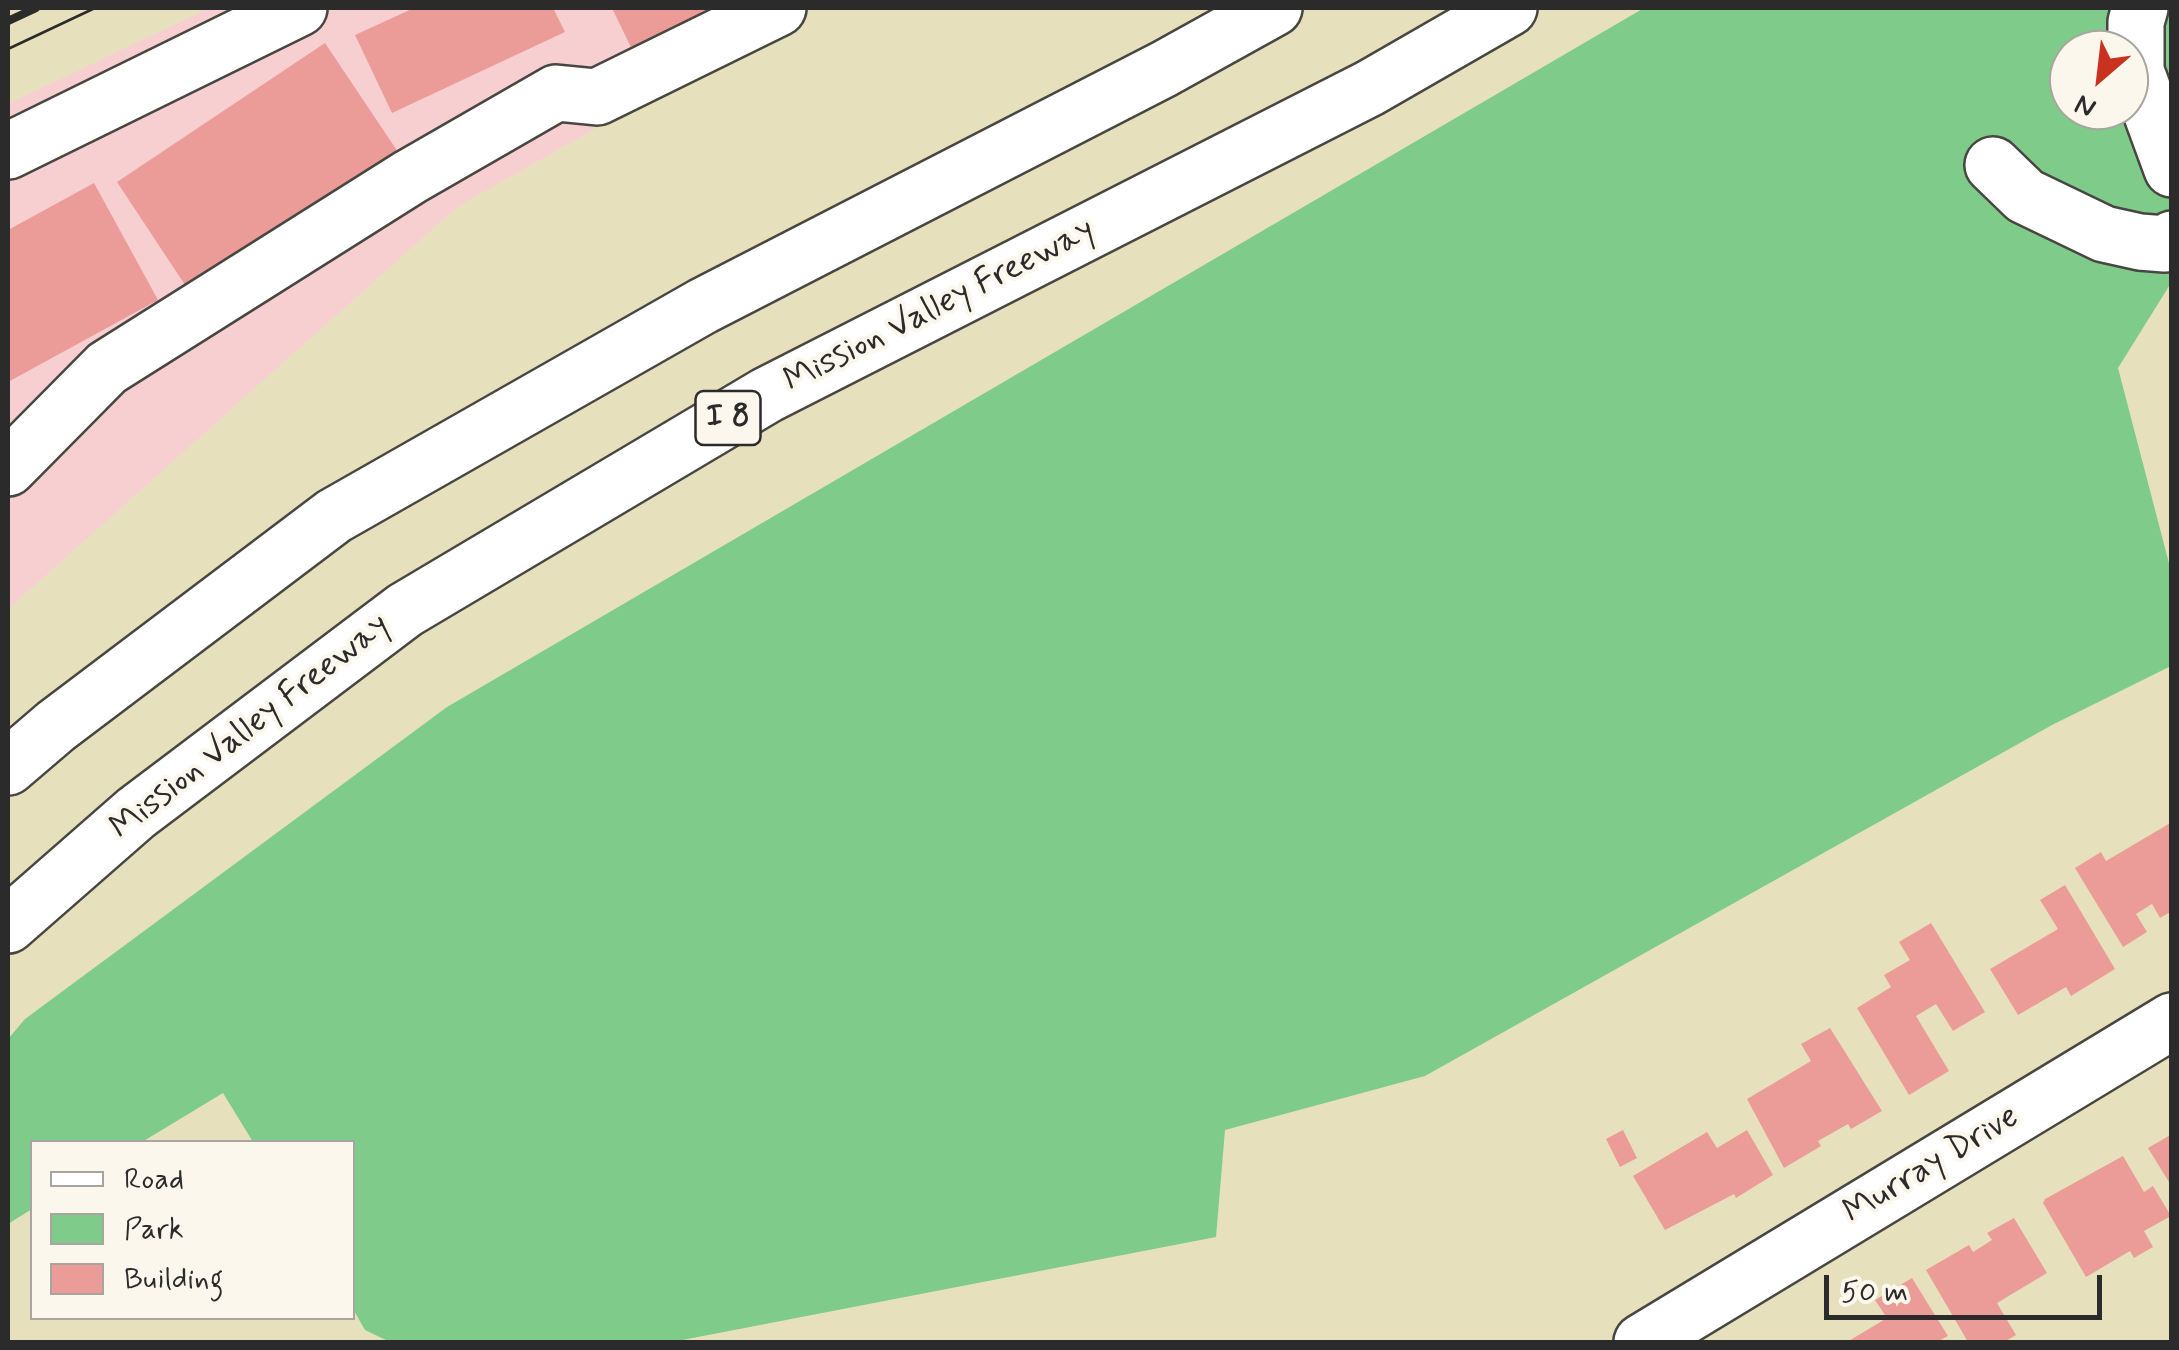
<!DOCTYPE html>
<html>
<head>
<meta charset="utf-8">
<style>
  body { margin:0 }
  #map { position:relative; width:2179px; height:1350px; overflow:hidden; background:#e7e0bd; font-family:Mynerve,sans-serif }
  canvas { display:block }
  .frame { position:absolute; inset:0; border:10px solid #2b2b2b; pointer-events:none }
  .legend { position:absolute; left:30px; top:1140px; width:325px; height:180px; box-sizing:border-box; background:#fbf7ec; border:2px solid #a8a59f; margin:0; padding:12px 18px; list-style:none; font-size:30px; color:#2b2b2b }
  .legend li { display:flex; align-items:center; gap:20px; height:50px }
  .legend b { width:50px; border:2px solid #a8a59f }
  .north { position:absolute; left:2049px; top:30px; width:100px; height:100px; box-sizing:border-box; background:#fbf7ec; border:2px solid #a8a59f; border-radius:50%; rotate:208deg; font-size:28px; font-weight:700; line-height:40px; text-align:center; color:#2b2b2b }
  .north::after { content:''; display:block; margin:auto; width:35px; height:45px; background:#c8321e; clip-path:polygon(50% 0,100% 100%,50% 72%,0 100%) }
  .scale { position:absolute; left:1824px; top:1275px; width:278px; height:45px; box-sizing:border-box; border:5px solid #2b2b2b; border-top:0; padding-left:12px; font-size:30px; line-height:35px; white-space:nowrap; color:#2b2b2b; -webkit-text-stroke:8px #fbf7ec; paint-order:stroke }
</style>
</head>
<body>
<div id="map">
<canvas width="2179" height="1350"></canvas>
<div class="frame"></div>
<ul class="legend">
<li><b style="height:12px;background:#fff"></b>Road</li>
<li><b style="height:28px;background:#7fcc8a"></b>Park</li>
<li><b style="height:28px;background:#eb9c98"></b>Building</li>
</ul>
<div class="north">N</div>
<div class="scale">50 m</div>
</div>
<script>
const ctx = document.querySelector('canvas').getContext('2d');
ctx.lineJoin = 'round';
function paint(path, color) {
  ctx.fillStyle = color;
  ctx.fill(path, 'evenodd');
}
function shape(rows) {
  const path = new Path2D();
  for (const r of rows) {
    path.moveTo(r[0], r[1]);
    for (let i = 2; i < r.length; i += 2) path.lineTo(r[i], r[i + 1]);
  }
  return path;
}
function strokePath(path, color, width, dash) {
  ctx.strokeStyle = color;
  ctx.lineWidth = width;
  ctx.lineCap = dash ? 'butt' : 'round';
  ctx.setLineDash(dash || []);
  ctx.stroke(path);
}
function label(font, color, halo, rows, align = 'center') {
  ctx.font = font + ' Mynerve,sans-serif';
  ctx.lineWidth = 8;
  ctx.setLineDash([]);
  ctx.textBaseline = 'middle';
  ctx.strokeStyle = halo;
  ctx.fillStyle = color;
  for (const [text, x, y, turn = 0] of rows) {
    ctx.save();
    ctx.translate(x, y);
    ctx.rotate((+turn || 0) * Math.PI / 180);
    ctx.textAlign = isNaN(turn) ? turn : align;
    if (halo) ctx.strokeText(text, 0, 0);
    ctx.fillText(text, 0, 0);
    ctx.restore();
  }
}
paint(shape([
  [209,8,808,8,457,207,8,609,8,104]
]), '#f7cfd1');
paint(shape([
  [1644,8,2171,8,2171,283,2118,368,2171,571,2171,666,2052,725,1425,1076,1225,1130,1216,1237,672,1342,390,1342,365,1330,353,1309,352,1142,253,1142,223,1093,142,1142,32,1142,32,1209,8,1224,8,1039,25,1019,447,707],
  [2069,50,2129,50,2129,110,2069,110]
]), '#7fcc8a');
paint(shape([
  [414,8,553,8,565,32,392,113,355,35],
  [612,8,706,8,714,26,638,62],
  [325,43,400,155,191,294,117,182],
  [94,183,158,300,8,382,8,230],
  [2172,822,2172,911,2160,918,2152,904,2136,914,2147,932,2123,947,2075,868,2101,852,2106,861],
  [2065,885,2115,969,2071,996,2066,987,2018,1015,1990,969,2058,929,2040,900],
  [1931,923,1985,1012,1953,1031,1936,1004,1916,1016,1949,1071,1909,1095,1857,1008,1891,987,1884,975,1910,960,1899,942],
  [1830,1028,1882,1111,1851,1129,1848,1124,1818,1141,1821,1146,1784,1168,1747,1099,1811,1061,1801,1044],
  [1623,1130,1637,1158,1620,1167,1606,1139],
  [1747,1130,1773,1175,1736,1198,1734,1194,1665,1230,1633,1176,1707,1132,1717,1148],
  [2172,1134,2172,1187,2148,1148],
  [2123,1156,2144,1192,2153,1186,2171,1216,2144,1231,2153,1247,2134,1258,2130,1251,2086,1277,2043,1203,2045,1199],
  [2014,1218,2047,1273,1997,1303,2016,1335,2004,1342,1968,1342,1926,1270,1969,1245,1973,1252,1992,1240,1987,1233],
  [1912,1278,1948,1336,1937,1342,1847,1342,1887,1318,1875,1300]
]), '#eb9c98');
const minor = shape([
  [2140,8,2136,22,2136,71,2172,169],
  [8,151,299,8],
  [1993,165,2025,196,2104,234,2140,242,2165,244,2172,239],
  [8,468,107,368,410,177,556,93,597,97,778,8],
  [1642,1342,2172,1021]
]);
const highway = shape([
  [8,767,56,726,334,516,703,306,1164,69,1274,8],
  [8,925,136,813,405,610,767,395,1370,88,1509,8]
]);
strokePath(minor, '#474641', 60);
strokePath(highway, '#474641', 60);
strokePath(minor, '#fff', 55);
strokePath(highway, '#fff', 55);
strokePath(shape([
  [8,49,95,8]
]), '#2b2b2b', 2.5);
strokePath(shape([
  [8,21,36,8]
]), '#2b2b2b', 8);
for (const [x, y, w] of [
  [728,418,65]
]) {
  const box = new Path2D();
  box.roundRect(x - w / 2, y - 27, w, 54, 8);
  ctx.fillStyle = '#fbf7ec';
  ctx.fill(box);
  strokePath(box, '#2b2b2b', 2.5);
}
label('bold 32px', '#2b2b2b', null, [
  ["I 8",728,418]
]);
label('35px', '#2b2b2b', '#fbf7ec', [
  ["Mission Valley Freeway",940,307,-27],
  ["Mission Valley Freeway",251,728,-38],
  ["Murray Drive",1932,1166,-31]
]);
</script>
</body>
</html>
